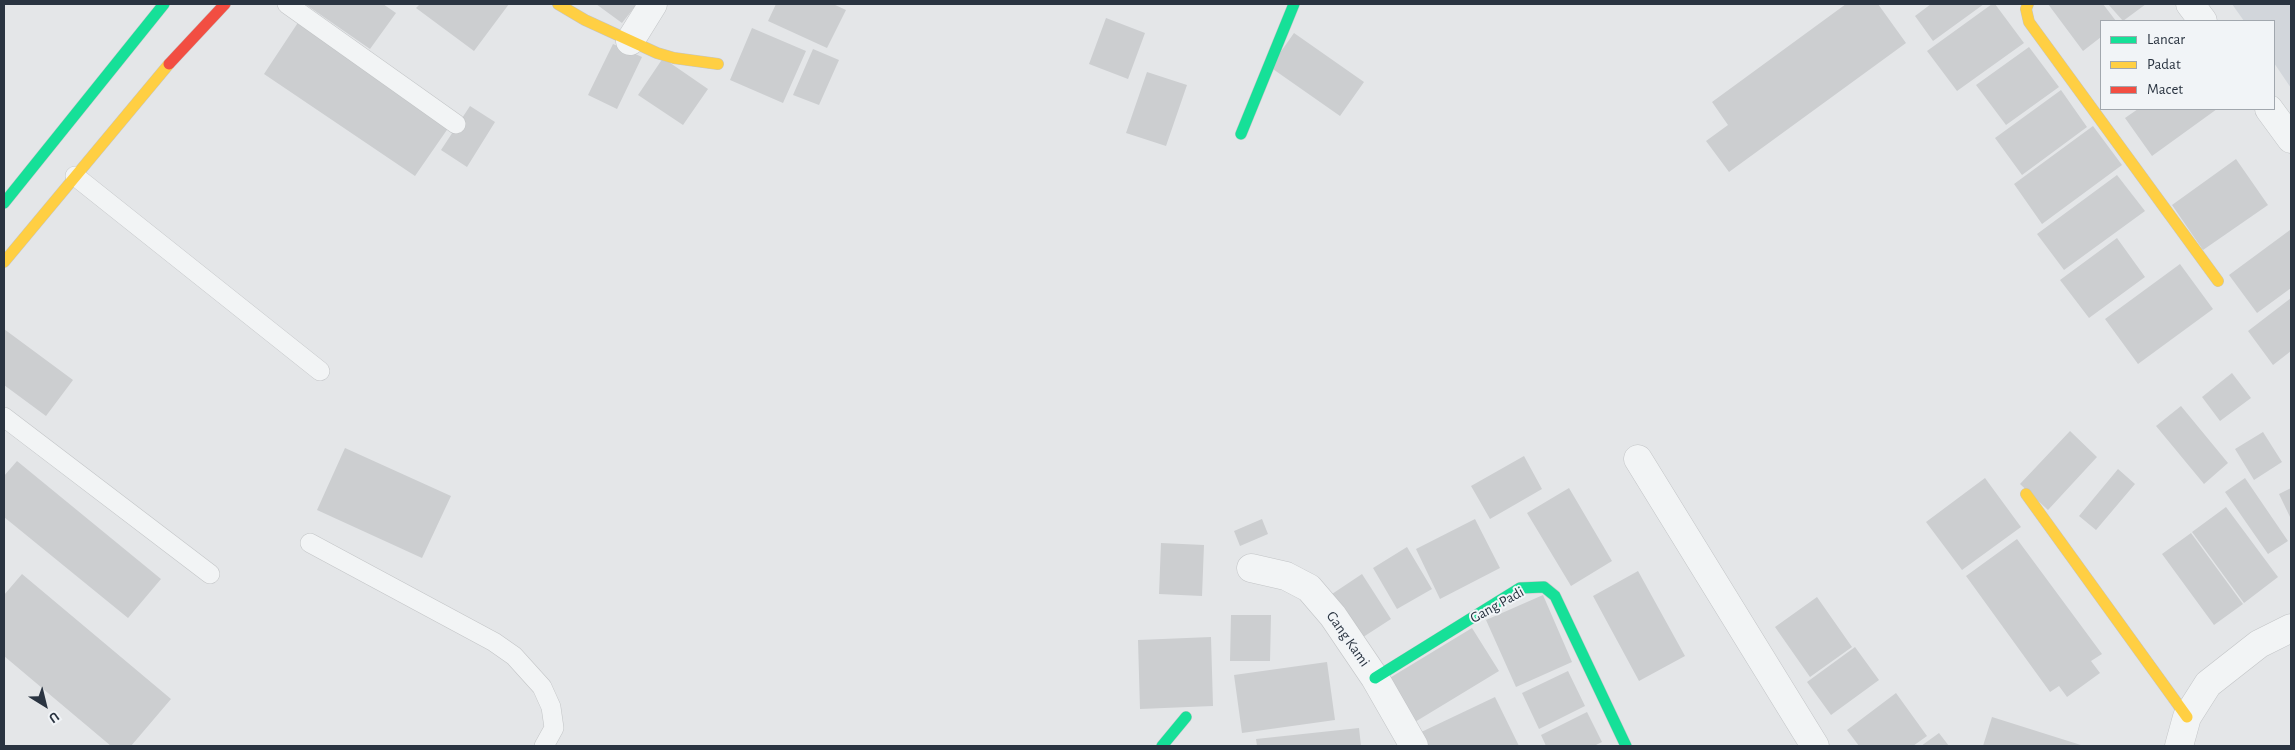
<!DOCTYPE html>
<html>
<head>
<meta charset="utf-8">
<style>
  body { margin:0 }
  #map { position:relative; width:2295px; height:750px; overflow:hidden; background:#e4e6e8; font-family:"Alegreya Sans",sans-serif }
  canvas { display:block }
  .frame { position:absolute; inset:0; border:5px solid #2a3441; pointer-events:none }
  .legend { position:absolute; left:2100px; top:20px; width:175px; height:90px; box-sizing:border-box; background:#f1f4f7; border:1px solid #a1a7ae; margin:0; padding:6px 9px; list-style:none; font-size:15px; color:#2a3441 }
  .legend li { display:flex; align-items:center; gap:10px; height:25px }
  .legend b { width:25px; border:1px solid #a1a7ae }
  .north { position:absolute; left:20px; top:680px; width:50px; height:50px; -webkit-text-stroke:4px #f1f4f7; paint-order:stroke; rotate:144deg; font-size:14px; font-weight:700; line-height:20px; text-align:center; color:#2a3441 }
  .north::after { content:''; display:block; margin:auto; width:18px; height:22px; background:#2a3441; clip-path:polygon(50% 0,100% 100%,50% 72%,0 100%) }
</style>
</head>
<body>
<div id="map">
<canvas width="2295" height="750"></canvas>
<div class="frame"></div>
<ul class="legend">
<li><b style="height:6px;background:#16e098"></b>Lancar</li>
<li><b style="height:6px;background:#ffcf43"></b>Padat</li>
<li><b style="height:6px;background:#f24e42"></b>Macet</li>
</ul>
<div class="north">U</div>
</div>
<script>
const ctx = document.querySelector('canvas').getContext('2d');
ctx.lineJoin = 'round';
function paint(path, color) {
  ctx.fillStyle = color;
  ctx.fill(path, 'evenodd');
}
function shape(rows) {
  const path = new Path2D();
  for (const r of rows) {
    path.moveTo(r[0], r[1]);
    for (let i = 2; i < r.length; i += 2) path.lineTo(r[i], r[i + 1]);
  }
  return path;
}
function strokePath(path, color, width, dash) {
  ctx.strokeStyle = color;
  ctx.lineWidth = width;
  ctx.lineCap = dash ? 'butt' : 'round';
  ctx.setLineDash(dash || []);
  ctx.stroke(path);
}
function label(font, color, halo, rows, align = 'center') {
  ctx.font = font + ' "Alegreya Sans",sans-serif';
  ctx.lineWidth = 4;
  ctx.setLineDash([]);
  ctx.textBaseline = 'middle';
  ctx.strokeStyle = halo;
  ctx.fillStyle = color;
  for (const [text, x, y, turn = 0] of rows) {
    ctx.save();
    ctx.translate(x, y);
    ctx.rotate((+turn || 0) * Math.PI / 180);
    ctx.textAlign = isNaN(turn) ? turn : align;
    if (halo) ctx.strokeText(text, 0, 0);
    ctx.fillText(text, 0, 0);
    ctx.restore();
  }
}
paint(shape([
  [2232,4,2291,4,2291,88,2274,63,2274,21,2244,21]
]), '#d2d6db');
paint(shape([
  [305,4,383,4,396,13,370,49],
  [420,4,509,4,474,51,416,8],
  [596,4,637,4,622,23],
  [776,4,833,4,846,10,827,48,768,21],
  [1846,4,1878,4,1906,43,1729,172,1706,141,1728,125,1712,102],
  [1931,4,1984,4,1933,41,1915,16],
  [1992,4,1995,4,2024,43,1957,91,1927,51],
  [2048,4,2103,4,2116,21,2101,21,2101,37,2083,51],
  [2108,4,2146,4,2123,21],
  [1106,18,1145,33,1128,79,1089,64],
  [299,21,451,124,415,176,264,74],
  [752,28,806,51,783,103,730,80],
  [1294,33,1364,82,1340,116,1270,67],
  [613,44,642,57,617,109,588,95],
  [2029,47,2059,87,2006,125,1976,85],
  [813,49,839,60,819,105,793,95],
  [663,58,708,89,683,125,638,95],
  [1147,72,1187,85,1166,146,1126,133],
  [2061,90,2087,127,2022,175,1995,138],
  [470,106,495,122,467,167,441,150],
  [2138,109,2217,109,2152,156,2125,118],
  [2093,126,2122,165,2042,224,2014,184],
  [2236,159,2268,205,2203,250,2172,205],
  [2117,175,2145,211,2064,270,2037,234],
  [2290,230,2291,288,2257,313,2229,275],
  [2117,238,2145,277,2089,318,2060,280],
  [2180,264,2213,309,2138,364,2105,319],
  [2291,298,2291,351,2273,365,2248,331],
  [4,329,73,380,46,416,4,385],
  [2232,373,2251,398,2220,421,2202,397],
  [2181,406,2228,463,2204,484,2156,426],
  [2070,431,2097,457,2048,510,2020,484],
  [2263,432,2282,462,2254,480,2235,449],
  [345,448,451,496,422,558,317,510],
  [1524,456,1542,489,1490,519,1471,486],
  [17,461,161,579,128,618,4,517,4,476],
  [2118,469,2135,484,2096,530,2079,516],
  [1985,478,2021,527,1962,570,1926,522],
  [2245,478,2288,541,2268,554,2225,492],
  [1569,488,1612,561,1571,586,1527,513],
  [2291,488,2291,519,2279,494],
  [2226,507,2278,577,2244,603,2192,532],
  [1262,519,1268,534,1240,546,1234,531],
  [1475,519,1500,568,1440,599,1416,549],
  [2191,533,2243,604,2214,625,2162,554],
  [2017,539,2102,654,2091,661,2100,673,2067,697,2059,686,2050,692,1966,576],
  [1161,543,1204,545,1202,596,1159,594],
  [1407,547,1432,589,1397,609,1373,568],
  [1638,571,1685,656,1639,681,1593,596],
  [22,574,171,699,131,746,111,746,4,656,4,595],
  [1362,574,1391,619,1354,643,1326,598],
  [1543,595,1572,662,1516,687,1486,620],
  [1817,597,1852,647,1810,677,1775,627],
  [1231,615,1271,615,1270,661,1230,661],
  [1472,628,1499,671,1410,725,1383,682],
  [1211,637,1213,706,1140,709,1138,640],
  [1855,647,1879,680,1831,715,1807,682],
  [1327,662,1335,720,1242,733,1234,675],
  [1568,671,1585,706,1539,729,1522,693],
  [1896,693,1927,736,1913,746,1859,746,1847,730],
  [1495,697,1519,746,1421,746,1415,735],
  [1587,712,1602,742,1594,746,1546,746,1541,735],
  [1992,717,2084,746,1983,746],
  [1359,728,1361,746,1257,746,1256,739],
  [1939,733,1949,746,1921,746]
]), '#ccced0');
const lane = shape([
  [287,4,456,124],
  [75,176,320,371],
  [4,417,210,574],
  [310,543,494,642,514,656,542,687,551,707,554,728,544,746]
]);
const street = shape([
  [2190,4,2203,21],
  [630,41,653,4],
  [2269,109,2291,139],
  [1638,459,1815,746],
  [1251,568,1286,576,1309,588,1333,616,1375,678,1414,746],
  [2179,746,2187,717,2208,684,2259,644,2291,628]
]);
const fast = shape([
  [1241,134,1294,4],
  [4,203,164,4],
  [1375,678,1520,588,1544,587,1555,596,1626,746],
  [1162,746,1186,717]
]);
const slow = shape([
  [558,4,585,20,657,53,674,58,718,64],
  [2028,4,2026,9,2029,22,2218,281],
  [4,262,169,64],
  [2026,494,2187,717]
]);
const jam = shape([
  [169,64,225,4]
]);
strokePath(lane, '#c2c4c6', 20);
strokePath(street, '#c2c4c6', 29);
strokePath(fast, '#c2c4c6', 12);
strokePath(slow, '#c2c4c6', 12);
strokePath(jam, '#c2c4c6', 12);
strokePath(lane, '#f2f4f5', 19);
strokePath(street, '#f2f4f5', 28);
strokePath(fast, '#16e098', 11);
strokePath(slow, '#ffcf43', 11);
strokePath(jam, '#f24e42', 11);
label('15px', '#2a3441', '#f1f4f7', [
  ["Gang Padi",1497,605,-29],
  ["Gang Kami",1348,639,55]
]);
</script>
</body>
</html>
